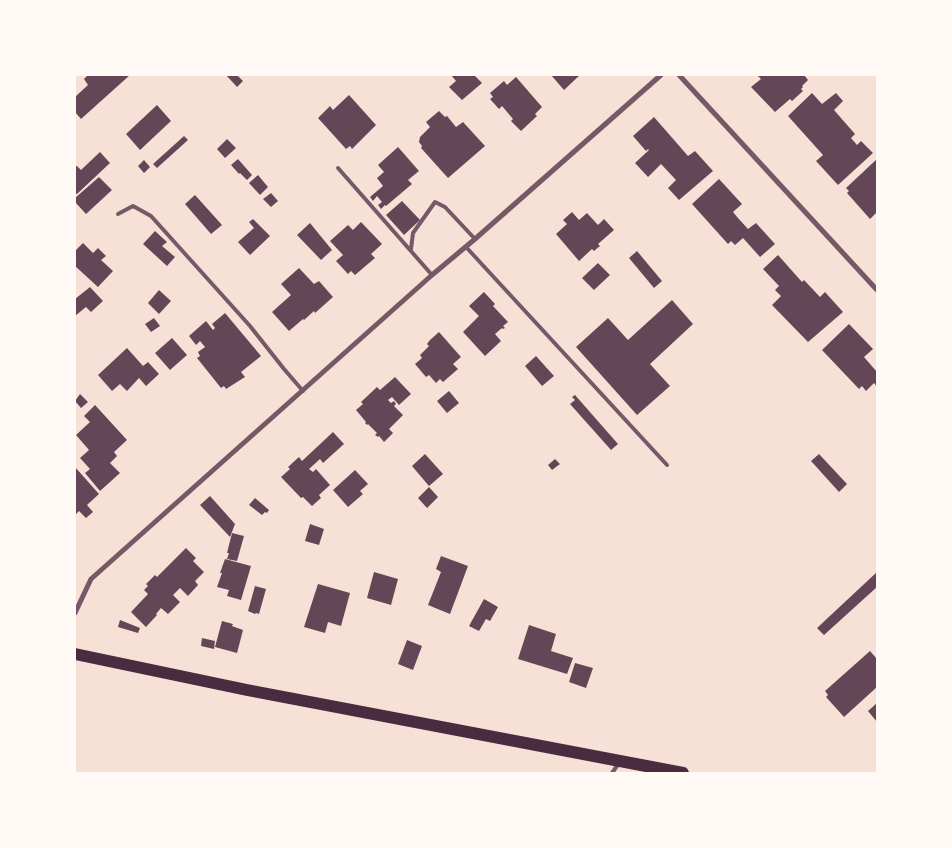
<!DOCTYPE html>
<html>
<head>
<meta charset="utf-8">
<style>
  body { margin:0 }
  #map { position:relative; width:952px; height:848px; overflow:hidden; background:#f7e1d7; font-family:"Varela Round",sans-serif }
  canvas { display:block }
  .frame { position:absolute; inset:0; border:76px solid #fffaf5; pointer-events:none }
</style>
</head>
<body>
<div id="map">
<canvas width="952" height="848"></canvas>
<div class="frame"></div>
</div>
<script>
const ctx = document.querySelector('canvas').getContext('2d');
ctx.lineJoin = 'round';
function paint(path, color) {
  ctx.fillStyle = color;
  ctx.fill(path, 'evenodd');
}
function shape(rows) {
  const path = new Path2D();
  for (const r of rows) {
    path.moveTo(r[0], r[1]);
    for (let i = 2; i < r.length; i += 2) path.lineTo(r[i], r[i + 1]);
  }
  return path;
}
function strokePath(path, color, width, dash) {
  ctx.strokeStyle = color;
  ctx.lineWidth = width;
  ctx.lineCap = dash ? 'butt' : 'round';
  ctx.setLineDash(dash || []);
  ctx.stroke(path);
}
paint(shape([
  [88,75,130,75,81,119,75,112,75,97,88,85,84,79],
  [226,75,237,75,243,81,237,87],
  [451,75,474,75,482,83,462,100,449,87,456,81],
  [551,75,580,75,564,90],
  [757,75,804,75,808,80,802,86,803,87,801,89,803,91,792,101,790,99,775,112,751,87,761,79],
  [516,77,542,107,535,114,537,116,521,131,511,121,513,119,502,106,499,109,490,99,493,97,490,93,504,81,507,85],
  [812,93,822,104,836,93,843,101,834,110,855,134,851,138,857,145,861,141,873,153,838,185,816,161,823,155,788,116],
  [349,95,376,125,352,149,350,146,346,149,318,118,330,106,333,110],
  [157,105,171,121,140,150,126,134],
  [439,111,445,117,447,116,456,127,463,122,485,146,448,178,421,148,422,146,419,142,420,137,430,127,426,122],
  [654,117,688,156,695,151,713,171,679,200,668,188,676,180,661,164,648,177,635,163,649,150,648,149,646,151,633,136],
  [184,136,188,140,157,168,153,164],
  [227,139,236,148,225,158,217,149],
  [398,147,419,171,408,180,412,184,386,206,385,205,381,209,378,205,382,202,377,196,373,201,370,197,383,186,377,178,384,172,378,165],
  [100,152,110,163,77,194,75,193,75,167,77,166,81,170],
  [238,159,252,175,247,180,240,173,239,174,231,165],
  [877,159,877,212,870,219,847,193,849,191,846,188],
  [144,160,150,167,144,173,138,166],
  [258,175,268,187,260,195,249,183],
  [99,177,112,190,86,214,75,202,75,198],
  [719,179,742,204,733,212,738,218,748,229,756,223,775,244,760,257,743,238,735,245,731,241,728,244,692,204],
  [271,193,278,201,271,207,263,199],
  [195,195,222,225,211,234,185,204],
  [402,201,420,220,404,235,386,215],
  [572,212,579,220,587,213,598,225,604,219,614,230,598,244,600,246,594,251,592,249,579,261,556,234,567,224,563,220],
  [253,219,270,236,250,255,238,242,254,228,249,222],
  [361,222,382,244,371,254,375,258,355,275,351,271,348,274,336,261,343,255,330,241,348,225,353,230],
  [310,223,332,250,321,260,297,235],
  [155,231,167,242,162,246,175,257,167,266,143,244],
  [83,243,93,253,98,248,106,256,101,260,113,271,98,287,75,266,75,251],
  [637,251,662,281,654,288,629,258],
  [778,255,802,282,804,280,820,297,825,292,843,312,808,342,772,305,781,296,775,290,779,286,763,269],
  [598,263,610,275,594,290,582,278],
  [299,268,314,284,319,281,333,297,315,313,314,311,304,320,303,319,289,331,272,312,291,295,281,284],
  [90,287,103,301,91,312,86,307,75,316,75,299],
  [159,290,171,301,159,314,148,303],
  [484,292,495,304,493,306,508,322,503,326,505,328,503,329,502,328,495,334,501,341,485,356,463,332,479,316,469,306],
  [672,300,693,324,650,364,670,386,637,415,576,347,608,318,628,340],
  [225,313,261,356,241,372,245,377,226,389,224,386,221,388,197,358,200,356,198,352,205,347,200,341,196,345,189,336,206,321,213,330,215,328,212,324],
  [154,318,160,326,151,332,145,324],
  [849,324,873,349,864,357,877,372,877,387,874,383,866,391,862,386,859,389,822,350],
  [439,332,461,357,453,364,458,369,443,382,440,379,436,383,429,375,426,377,415,364,422,358,420,355,429,346,427,344,430,340],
  [172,338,187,355,170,370,155,353],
  [127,348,143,366,148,362,159,374,146,386,139,378,127,391,120,384,112,391,98,375],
  [536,356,554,376,542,386,525,366],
  [395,377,411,394,399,405,392,397,388,400,391,403,394,401,396,404,394,406,403,415,389,429,393,433,384,442,379,436,378,437,375,435,377,433,368,424,367,425,365,423,366,422,356,410,363,404,361,402,377,387,380,390],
  [449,391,459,403,447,413,437,401],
  [80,394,88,402,81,408,75,401],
  [575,395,618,444,611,450,570,404,575,400,572,397],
  [95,405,127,440,114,452,117,456,110,463,120,473,100,491,85,473,90,469,80,458,89,450,76,435,90,422,84,416],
  [333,432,344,444,323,463,320,459,309,469,313,472,316,469,330,485,319,495,321,498,312,506,303,497,301,498,281,477,290,469,288,467,299,457,302,461],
  [425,454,443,474,429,486,412,466],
  [819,454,847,484,839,492,811,461],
  [555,459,560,464,552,470,548,465],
  [75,467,99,494,87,505,93,512,86,518,79,511,75,515],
  [355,470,368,484,360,491,363,494,348,507,333,490],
  [429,487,438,497,427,508,418,498],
  [210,496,235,524,230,537,200,505],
  [255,498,269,510,267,513,265,512,262,515,249,505],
  [310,524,324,529,319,545,305,541],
  [232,533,244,536,237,561,227,559,229,553,227,553],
  [186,548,196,558,193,561,204,572,195,581,198,585,188,596,180,588,173,595,180,602,168,614,161,608,156,614,157,615,146,627,131,612,148,594,144,590,148,586,146,584,155,575,157,577],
  [441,556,468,566,450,614,428,605,441,572,436,569],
  [225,559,251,566,241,600,227,596,229,590,217,587,222,573,220,573],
  [374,572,398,579,391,605,367,598],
  [877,572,877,587,824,635,817,628],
  [318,584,350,593,341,626,328,622,325,633,304,627],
  [255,586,266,589,259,614,256,613,255,614,248,611],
  [484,599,498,607,490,621,486,619,479,631,469,626],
  [120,620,140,628,138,633,118,627],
  [222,621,233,624,232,626,243,630,237,653,215,647],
  [529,625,556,634,551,651,573,658,567,674,518,659],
  [202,638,215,641,214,649,201,646],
  [407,640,422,646,413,670,398,664],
  [870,651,877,659,877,687,844,717,826,697,828,695,825,691],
  [575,663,593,668,586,688,569,682],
  [877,703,877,722,868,711]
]), '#644757');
strokePath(shape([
  [338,168,432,275],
  [118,214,133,206,151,216,250,326,284,369,303,391],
  [466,247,667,465],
  [411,249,413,233,435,202,445,207,475,239],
  [612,773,619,763]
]), '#755966', 4);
strokePath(shape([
  [679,75,877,290],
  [75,613,91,579,432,275,475,239,661,75]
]), '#755966', 5);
strokePath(shape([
  [75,654,247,690,683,773]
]), '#4a2c40', 12);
</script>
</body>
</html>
